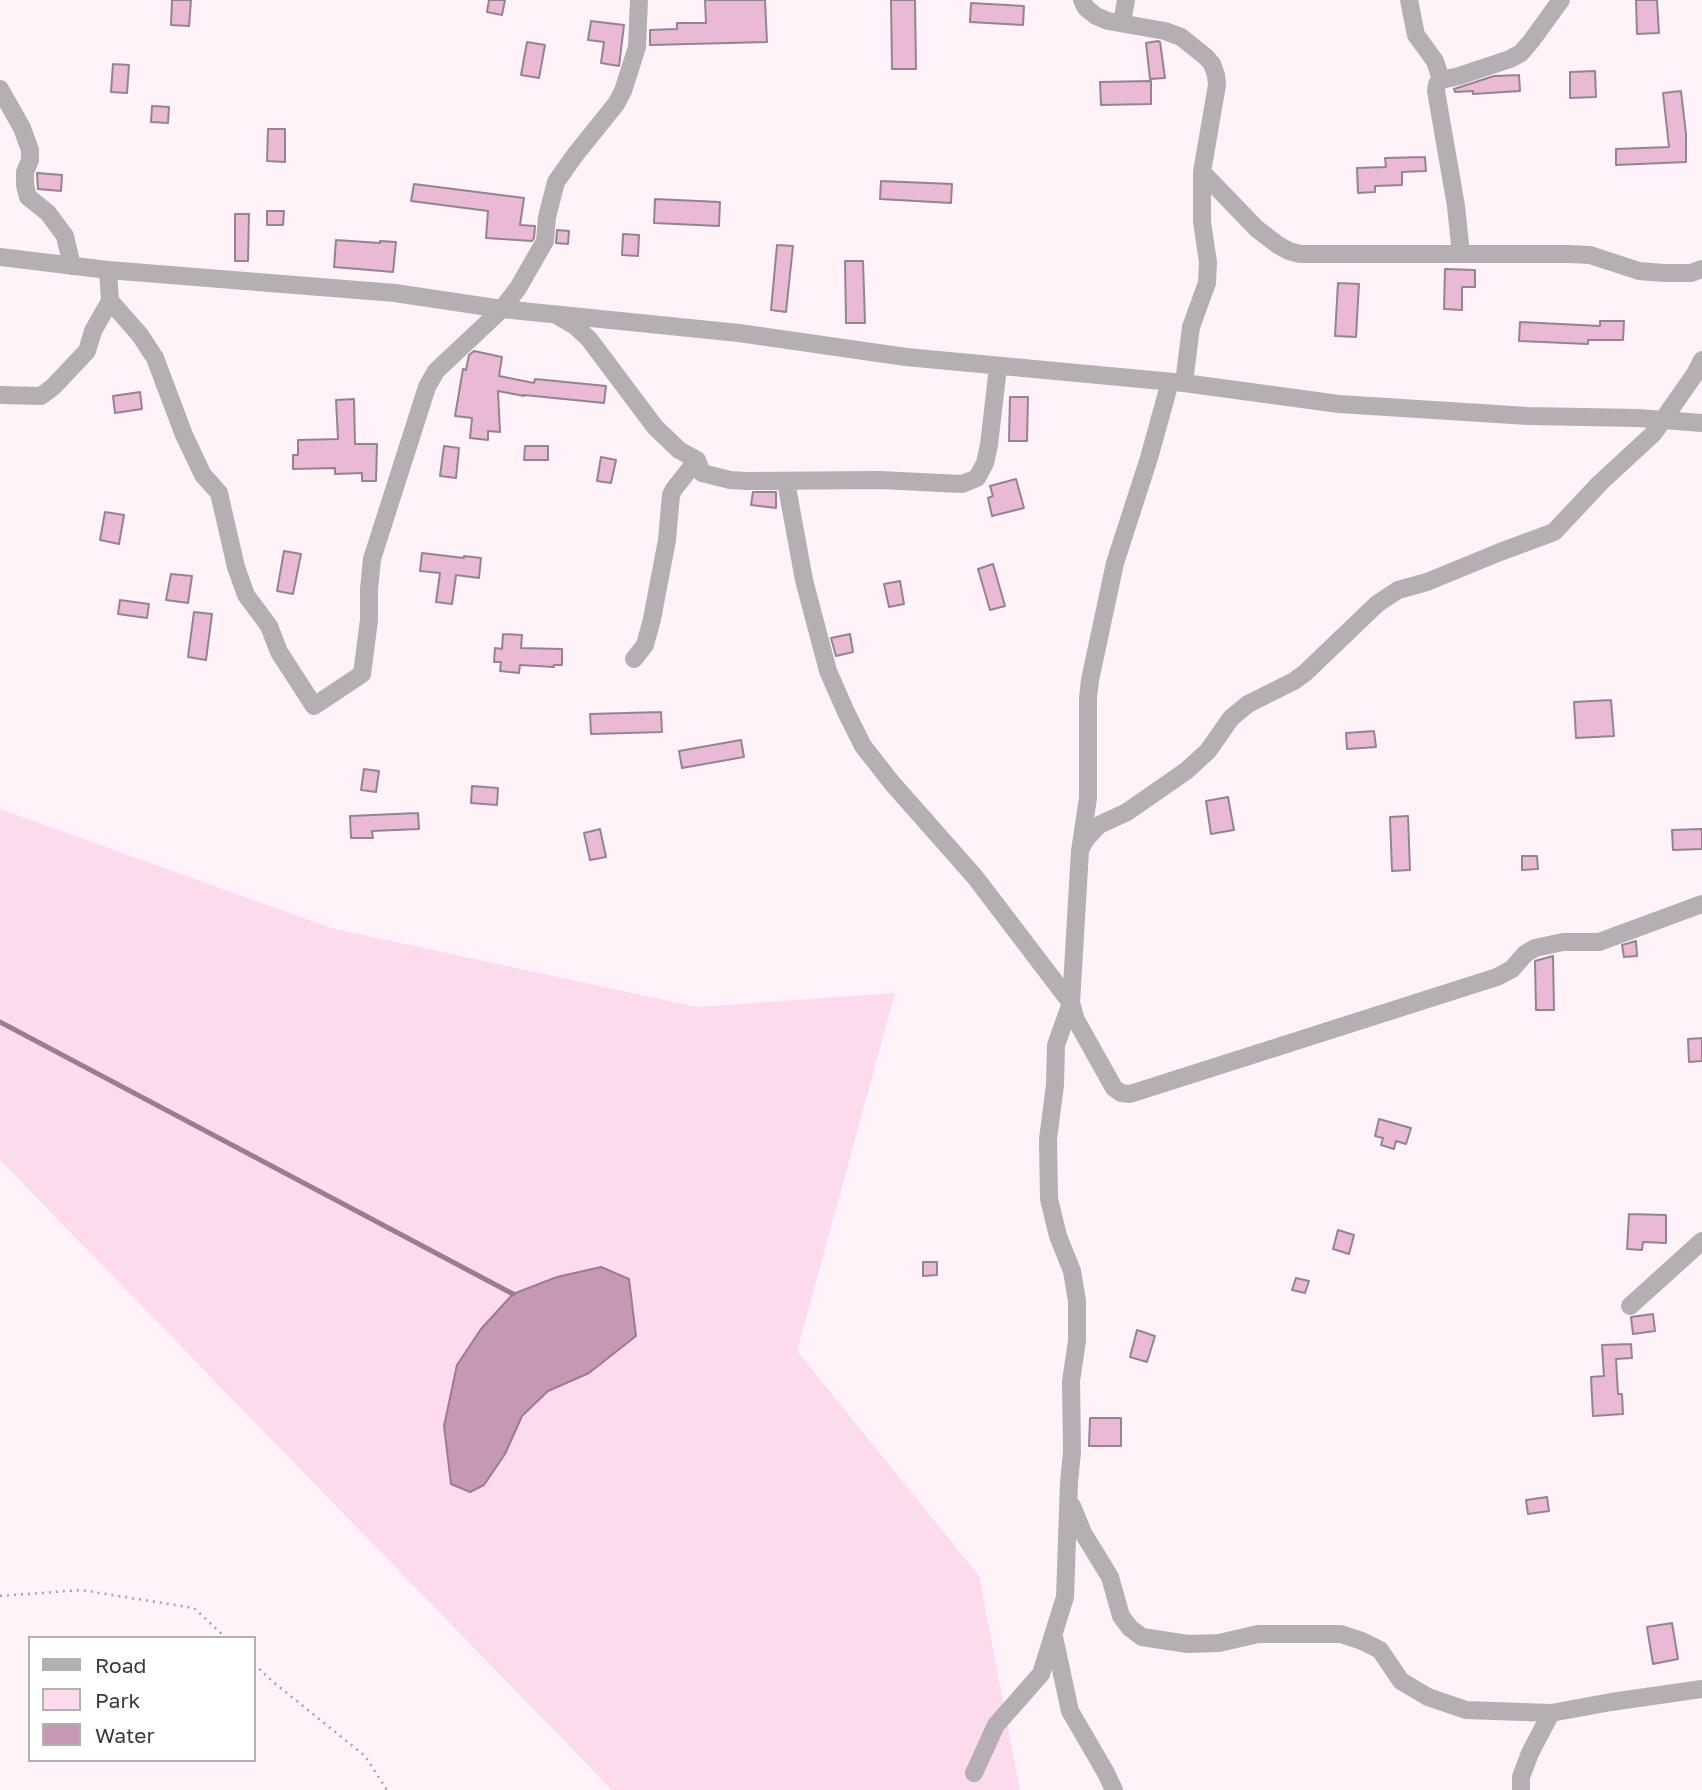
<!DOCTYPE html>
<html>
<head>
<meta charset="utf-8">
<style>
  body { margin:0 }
  #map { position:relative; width:1702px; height:1790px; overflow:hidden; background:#fff2f9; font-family:"Golos Text",sans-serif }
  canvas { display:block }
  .legend { position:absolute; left:28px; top:1636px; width:228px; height:126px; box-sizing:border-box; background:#fff; border:2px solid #b2b0b1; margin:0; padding:9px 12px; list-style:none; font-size:21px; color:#3f393c }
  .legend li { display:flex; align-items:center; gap:14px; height:35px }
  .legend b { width:35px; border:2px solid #b2b0b1 }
</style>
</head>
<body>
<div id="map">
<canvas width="1702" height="1790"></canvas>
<ul class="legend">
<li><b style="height:9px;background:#b5aeb2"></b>Road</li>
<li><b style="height:19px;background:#fcdbef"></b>Park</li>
<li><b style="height:19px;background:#c798b4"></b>Water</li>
</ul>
</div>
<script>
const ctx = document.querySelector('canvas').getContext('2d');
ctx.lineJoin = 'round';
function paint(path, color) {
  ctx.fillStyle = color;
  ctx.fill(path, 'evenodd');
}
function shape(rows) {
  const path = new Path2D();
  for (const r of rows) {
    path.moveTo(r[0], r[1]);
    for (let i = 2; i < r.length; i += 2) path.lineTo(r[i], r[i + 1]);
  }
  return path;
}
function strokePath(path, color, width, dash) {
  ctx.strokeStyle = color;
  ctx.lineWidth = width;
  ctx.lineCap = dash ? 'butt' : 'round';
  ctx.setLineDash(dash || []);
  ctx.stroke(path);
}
paint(shape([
  [0,809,331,928,697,1007,895,993,797,1351,979,1576,1020,1790,612,1790,0,1160]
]), '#fcdbef');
const water = shape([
  [601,1267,629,1279,636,1336,589,1373,548,1391,522,1416,505,1454,484,1485,470,1492,451,1484,444,1426,457,1365,481,1329,513,1294,557,1277,601,1267]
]);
paint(water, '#c798b4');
strokePath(water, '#9e7c90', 2);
strokePath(shape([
  [0,1022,513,1294]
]), '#9e7c90', 5);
const building = shape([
  [172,0,191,0,189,26,171,25,172,0],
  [489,0,505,0,502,15,487,12,489,0],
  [705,0,765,0,767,42,650,45,650,30,677,29,677,23,706,23,705,0],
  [891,0,915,0,916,69,892,69,891,0],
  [1636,0,1657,0,1659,33,1637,34,1636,0],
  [971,3,1024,6,1023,25,970,22,971,3],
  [591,21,624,25,619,66,601,63,604,42,588,40,591,21],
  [1158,41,1160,42,1165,78,1150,79,1146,43,1158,41],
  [527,42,545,45,539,78,521,75,527,42],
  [113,64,129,65,127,93,111,92,113,64],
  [1595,71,1596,97,1570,98,1570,72,1595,71],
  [1519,75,1520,91,1473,94,1473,91,1455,92,1454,89,1494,76,1519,75],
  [1151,81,1151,104,1101,105,1100,82,1151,81],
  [1681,91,1686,134,1686,162,1616,165,1616,149,1669,147,1663,93,1681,91],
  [152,106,169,107,168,123,151,122,152,106],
  [268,129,285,129,285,162,267,161,268,129],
  [1425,157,1426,171,1402,172,1402,185,1375,186,1375,192,1358,193,1357,168,1386,167,1385,158,1425,157],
  [37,173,62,175,61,191,38,189,37,173],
  [881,181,952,184,951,203,880,199,881,181],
  [414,184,524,198,520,225,535,226,534,238,532,241,486,238,488,211,411,201,414,184],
  [655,199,720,202,719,226,654,223,655,199],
  [267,211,284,211,283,225,267,225,267,211],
  [235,214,249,214,248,261,235,261,235,214],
  [557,230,569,231,568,244,556,243,557,230],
  [623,234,639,235,638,256,622,255,623,234],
  [336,240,380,243,380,241,396,242,393,272,334,267,336,240],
  [777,245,793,246,786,312,771,310,777,245],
  [845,261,863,261,865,323,846,323,845,261],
  [1445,269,1475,270,1475,287,1462,287,1462,310,1444,309,1445,269],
  [1338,283,1359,284,1356,337,1335,336,1338,283],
  [1600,321,1624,321,1623,340,1588,340,1588,344,1519,341,1520,322,1600,326,1600,321],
  [474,351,502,357,499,376,534,383,535,379,606,386,604,403,524,395,524,396,498,391,500,432,488,431,488,440,470,438,472,418,455,416,463,369,466,370,469,355,474,351],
  [140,392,142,409,115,413,113,396,140,392],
  [1010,397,1028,397,1027,441,1009,441,1010,397],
  [354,399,355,444,377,444,376,481,362,481,362,473,335,474,335,468,293,469,293,455,298,455,298,440,338,439,336,400,354,399],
  [444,446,459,448,456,478,440,476,444,446],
  [525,446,548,446,548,460,524,460,525,446],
  [601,457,616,460,611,483,597,481,601,457],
  [1016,479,1024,508,992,516,988,498,993,496,990,486,1016,479],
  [753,492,776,492,776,508,751,505,753,492],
  [105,512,124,515,119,544,100,540,105,512],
  [284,551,301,554,293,594,277,591,284,551],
  [422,553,464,558,464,556,481,558,479,578,456,575,452,604,436,602,440,573,420,571,422,553],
  [993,564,1005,606,990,610,978,569,993,564],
  [171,574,192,576,188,603,166,600,171,574],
  [900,581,904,604,889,607,884,584,900,581],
  [120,600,149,604,147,618,118,614,120,600],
  [194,612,212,614,206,660,188,657,194,612],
  [503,634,522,635,521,648,562,649,562,665,554,665,554,667,520,665,519,673,500,671,501,662,494,662,495,648,502,649,503,634],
  [850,634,853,652,836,656,831,638,850,634],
  [1611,700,1614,736,1576,738,1574,702,1611,700],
  [661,712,662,732,591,734,590,714,661,712],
  [1374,731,1376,747,1347,749,1346,733,1374,731],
  [741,740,744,757,682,768,679,751,741,740],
  [364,769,379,771,376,792,361,790,364,769],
  [472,786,498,788,497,805,471,803,472,786],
  [1228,797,1234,830,1211,834,1206,801,1228,797],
  [418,813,419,829,372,831,373,838,351,838,350,816,418,813],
  [1408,816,1410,870,1392,871,1390,817,1408,816],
  [600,829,606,857,590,860,584,833,600,829],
  [1702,829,1702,849,1673,850,1672,830,1702,829],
  [1522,856,1537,856,1538,869,1522,870,1522,856],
  [1636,941,1637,956,1624,957,1622,945,1636,941],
  [1553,956,1554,1010,1536,1010,1535,961,1553,956],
  [1702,1038,1702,1061,1689,1062,1688,1039,1702,1038],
  [1379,1119,1411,1128,1406,1144,1396,1141,1394,1149,1381,1145,1383,1138,1375,1136,1379,1119],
  [1629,1214,1666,1215,1666,1243,1643,1242,1642,1250,1627,1249,1629,1214],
  [1338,1230,1354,1235,1349,1254,1333,1249,1338,1230],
  [923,1262,937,1262,937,1275,923,1276,923,1262],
  [1296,1278,1309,1281,1305,1293,1292,1290,1296,1278],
  [1653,1314,1655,1331,1633,1334,1631,1317,1653,1314],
  [1137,1330,1155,1336,1147,1362,1130,1357,1137,1330],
  [1631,1344,1632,1358,1616,1359,1618,1394,1622,1394,1623,1414,1593,1416,1591,1377,1604,1376,1602,1345,1631,1344],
  [1090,1418,1121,1418,1121,1446,1089,1446,1090,1418],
  [1547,1497,1549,1511,1528,1514,1526,1500,1547,1497],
  [1672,1623,1678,1659,1653,1664,1647,1627,1672,1623]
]);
paint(building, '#eab9d6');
strokePath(building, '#93858d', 2);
strokePath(shape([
  [0,1596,81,1590,194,1608,226,1638],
  [254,1664,272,1681,365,1756,387,1790]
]), '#aaa0a5', 2.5, [2, 5]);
strokePath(shape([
  [1082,0,1086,8,1096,16,1108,21,1165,31,1181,37,1206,57,1212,64,1216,75,1217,85,1202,172,1202,222,1208,262,1207,283,1191,327,1184,383],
  [1409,0,1416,35,1435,61,1441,80],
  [1122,23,1126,0],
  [0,89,22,128,30,150,30,160,25,172,25,185,28,197,48,213,65,236,72,266],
  [1202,172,1257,229,1278,245,1289,251,1300,254,1569,254,1590,255,1639,271,1664,273,1691,273,1702,269],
  [1461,254,1456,206,1436,91,1437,84,1441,80,1459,76,1510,59,1521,53,1532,40,1561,0],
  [0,257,108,270,395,293,502,309,739,333,906,357,1184,383,1339,404,1528,416,1638,418,1702,423],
  [110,301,140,335,155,358,184,435,203,475,219,493,236,567,246,595,269,626,279,652,314,706,362,674,369,620,369,589,372,559,427,387,436,371,502,309,518,288,545,241,547,217,556,182,575,155,616,104,623,91,637,47,639,0],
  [558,316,575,326,589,339,655,427,679,450,697,460,702,473,730,480,746,481,880,480,962,484,977,478,985,463,989,445,998,367],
  [1170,382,1149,458,1115,563,1090,680,1088,698,1088,798,1080,851,1071,1003,1076,1020,1114,1088,1121,1093,1130,1094,1497,977,1512,969,1525,954,1535,948,1563,942,1599,942,1702,904],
  [0,395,41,396,53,387,87,351,93,331,110,301,108,270],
  [786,482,804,580,828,671,846,712,863,746,892,783,975,877,1071,1003],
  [634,659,645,645,652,619,667,540,671,495,674,489,697,460],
  [1081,848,1086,839,1099,825,1127,812,1186,771,1208,751,1231,718,1248,704,1294,681,1305,673,1377,604,1398,590,1427,582,1500,552,1554,532,1600,483,1653,434,1695,374,1702,360],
  [1630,1306,1702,1241],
  [1072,1506,1083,1533,1110,1577,1121,1616,1130,1628,1142,1637,1188,1644,1219,1643,1258,1634,1341,1634,1362,1641,1380,1650,1401,1681,1428,1697,1466,1710,1551,1713],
  [1054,1637,1070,1711,1106,1773,1114,1790],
  [974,1773,996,1725,1041,1674,1065,1597,1069,1482,1072,1452,1071,1381,1077,1341,1077,1301,1072,1271,1058,1236,1049,1199,1048,1139,1055,1085,1056,1045,1071,1003],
  [1521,1790,1521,1777,1530,1753,1551,1713,1611,1702,1702,1689]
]), '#b5aeb2', 18);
</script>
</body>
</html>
